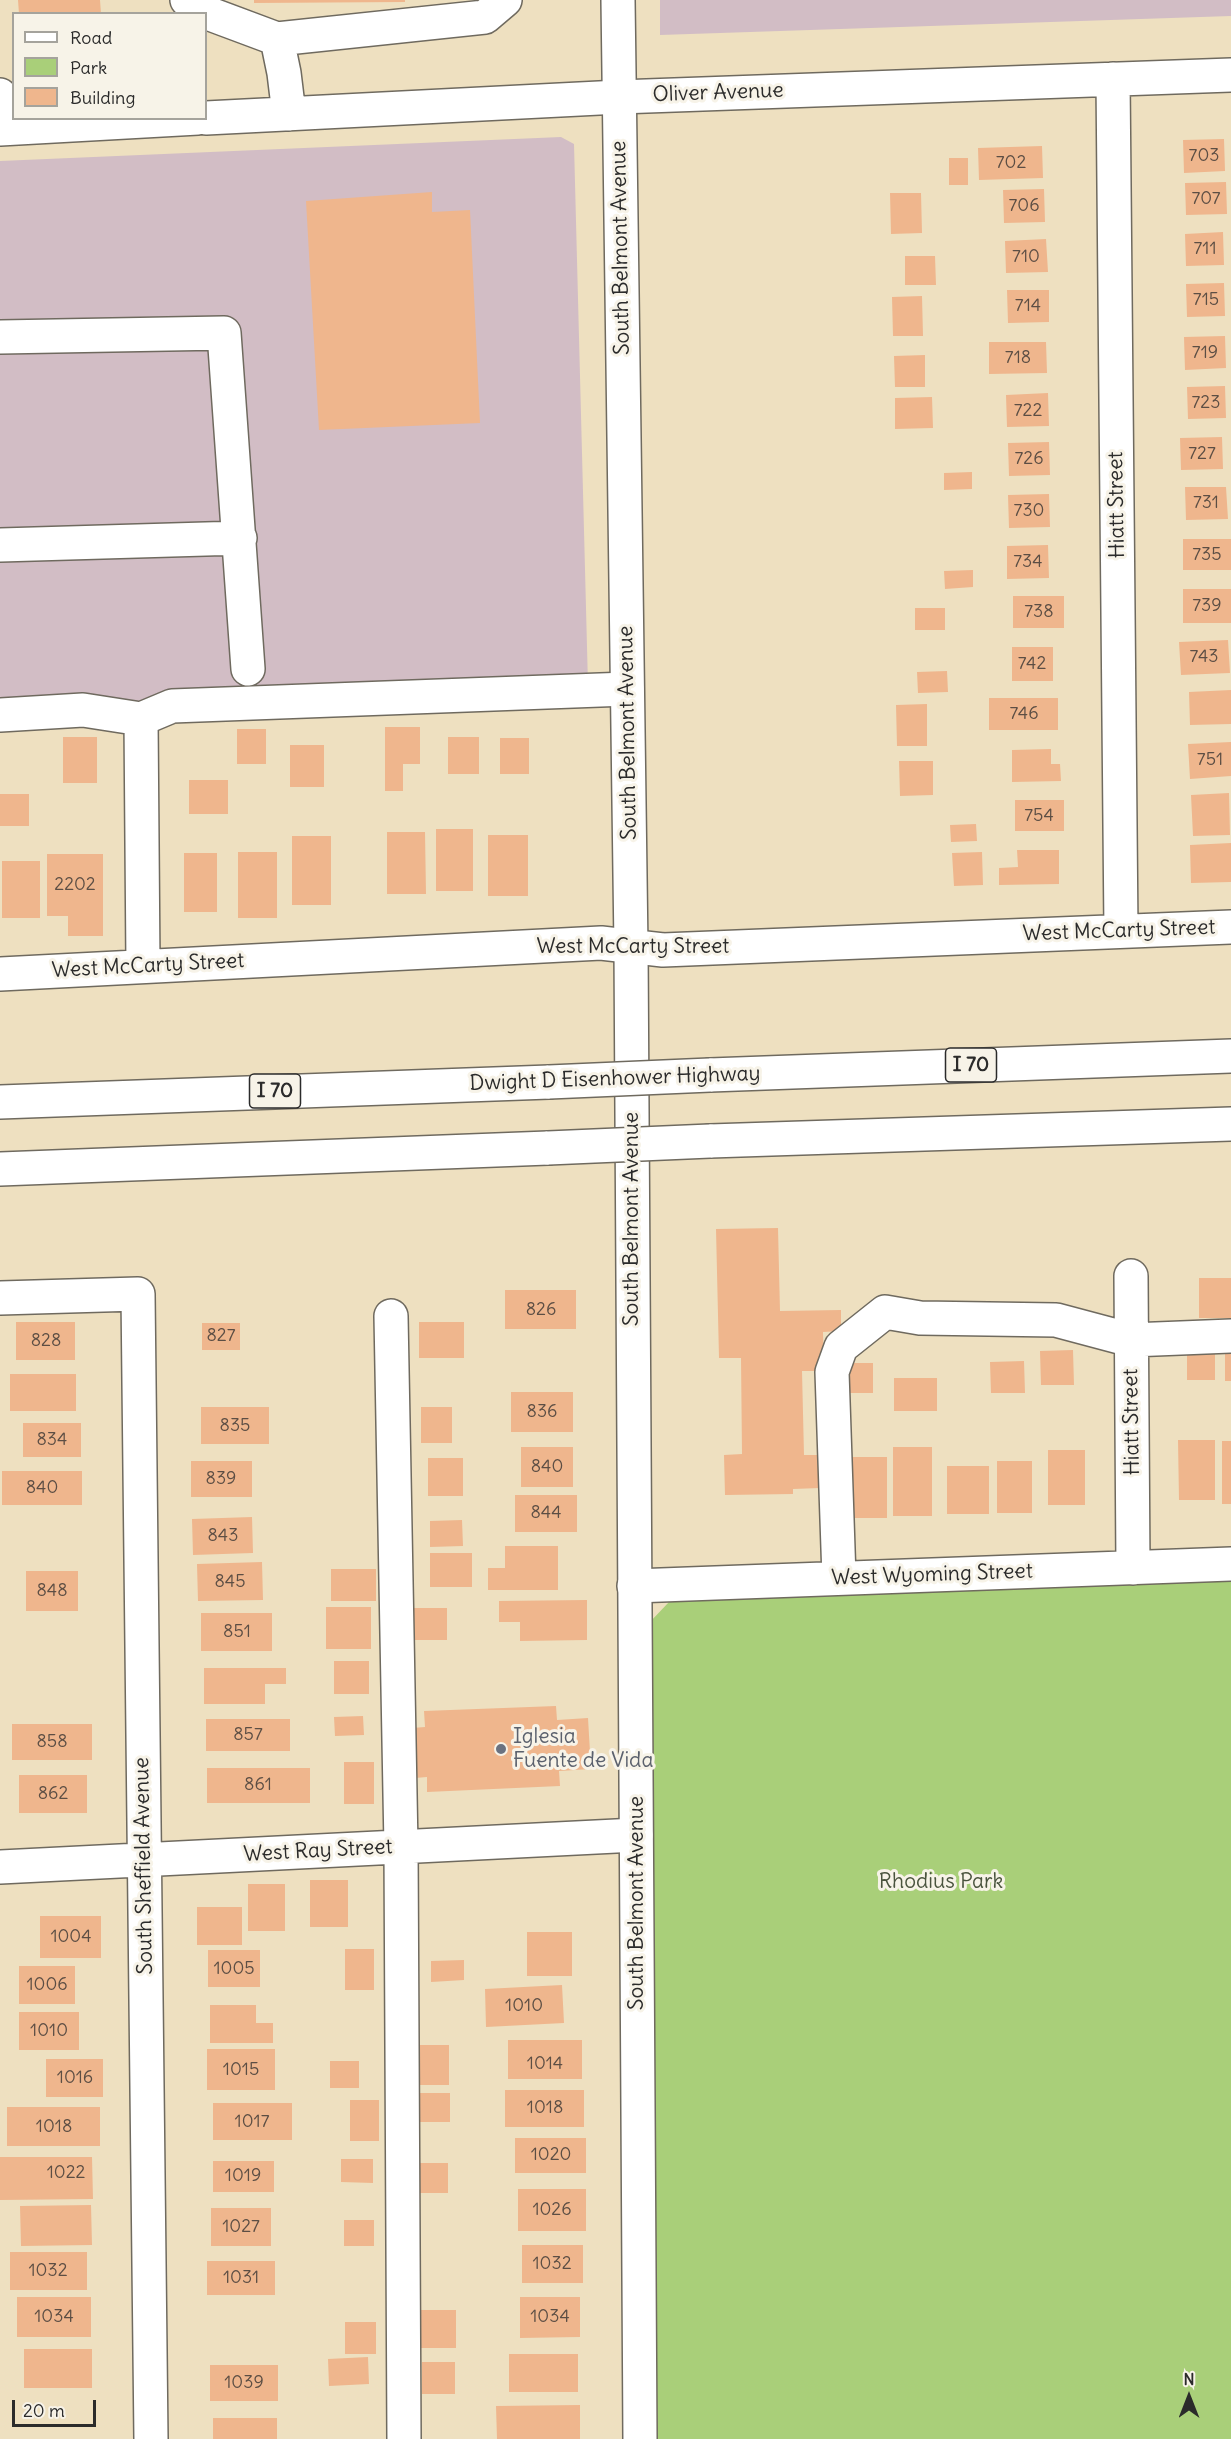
<!DOCTYPE html>
<html>
<head>
<meta charset="utf-8">
<style>
  body { margin:0 }
  #map { position:relative; width:1231px; height:2439px; overflow:hidden; background:#eee0c0; font-family:Delius,sans-serif }
  canvas { display:block }
  .legend { position:absolute; left:12px; top:12px; width:195px; height:108px; box-sizing:border-box; background:#f7f3e8; border:2px solid #a5a39c; margin:0; padding:8px 10px; list-style:none; font-size:18px; color:#2b2b2b }
  .legend li { display:flex; align-items:center; gap:12px; height:30px }
  .legend b { width:30px; border:2px solid #a5a39c }
  .north { position:absolute; left:1159px; top:2367px; width:60px; height:60px; -webkit-text-stroke:4px #f7f3e8; paint-order:stroke; rotate:0deg; font-size:16px; font-weight:700; line-height:24px; text-align:center; color:#2b2b2b }
  .north::after { content:''; display:block; margin:auto; width:21px; height:27px; background:#2b2b2b; clip-path:polygon(50% 0,100% 100%,50% 72%,0 100%) }
  .scale { position:absolute; left:12px; top:2400px; width:84px; height:27px; box-sizing:border-box; border:3px solid #2b2b2b; border-top:0; padding-left:8px; font-size:18px; line-height:21px; white-space:nowrap; color:#2b2b2b; -webkit-text-stroke:4px #f7f3e8; paint-order:stroke }
</style>
</head>
<body>
<div id="map">
<canvas width="1231" height="2439"></canvas>
<ul class="legend">
<li><b style="height:8px;background:#fff"></b>Road</li>
<li><b style="height:16px;background:#a9cf79"></b>Park</li>
<li><b style="height:16px;background:#efb68d"></b>Building</li>
</ul>
<div class="north">N</div>
<div class="scale">20 m</div>
</div>
<script>
const ctx = document.querySelector('canvas').getContext('2d');
ctx.lineJoin = 'round';
function paint(path, color) {
  ctx.fillStyle = color;
  ctx.fill(path, 'evenodd');
}
function shape(rows) {
  const path = new Path2D();
  for (const r of rows) {
    path.moveTo(r[0], r[1]);
    for (let i = 2; i < r.length; i += 2) path.lineTo(r[i], r[i + 1]);
  }
  return path;
}
function strokePath(path, color, width, dash) {
  ctx.strokeStyle = color;
  ctx.lineWidth = width;
  ctx.lineCap = dash ? 'butt' : 'round';
  ctx.setLineDash(dash || []);
  ctx.stroke(path);
}
function label(font, color, halo, rows, align = 'center') {
  ctx.font = font + ' Delius,sans-serif';
  ctx.lineWidth = 6;
  ctx.setLineDash([]);
  ctx.textBaseline = 'middle';
  ctx.strokeStyle = halo;
  ctx.fillStyle = color;
  for (const [text, x, y, turn = 0] of rows) {
    ctx.save();
    ctx.translate(x, y);
    ctx.rotate((+turn || 0) * Math.PI / 180);
    ctx.textAlign = isNaN(turn) ? turn : align;
    if (halo) ctx.strokeText(text, 0, 0);
    ctx.fillText(text, 0, 0);
    ctx.restore();
  }
}
paint(shape([
  [660,0,1231,0,1231,16,660,35],
  [561,137,574,144,588,685,0,708,0,161]
]), '#d2bdc5');
paint(shape([
  [1231,1581,1231,2439,655,2439,649,1623,669,1602]
]), '#a9cf79');
paint(shape([
  [18,0,100,0,101,14,19,14],
  [254,0,405,0,405,2,254,3],
  [1224,139,1225,171,1184,173,1183,140],
  [1042,146,1043,178,979,180,978,148],
  [949,158,968,158,968,185,949,185],
  [1226,182,1227,214,1186,215,1185,183],
  [1044,189,1045,222,1004,223,1003,190],
  [432,192,432,212,470,210,480,423,319,430,306,201],
  [890,193,921,193,922,233,891,234],
  [1223,232,1224,265,1186,266,1185,234],
  [1046,239,1048,272,1006,273,1005,241],
  [905,256,935,256,936,285,905,285],
  [1224,283,1225,316,1187,317,1186,284],
  [1007,290,1049,290,1049,322,1008,323],
  [922,296,923,336,893,336,892,297],
  [1225,336,1226,368,1185,370,1184,337],
  [989,342,1046,342,1047,373,989,374],
  [925,355,925,387,895,387,894,356],
  [1225,386,1226,418,1188,419,1187,387],
  [1048,393,1049,426,1007,427,1006,395],
  [932,397,933,428,895,429,895,398],
  [1222,437,1223,469,1181,470,1180,438],
  [1049,442,1050,475,1009,476,1008,443],
  [972,472,972,489,944,490,944,473],
  [1185,487,1226,487,1228,519,1186,520],
  [1049,494,1050,527,1009,528,1008,495],
  [1183,539,1231,539,1231,570,1183,570],
  [1048,545,1049,578,1007,579,1007,546],
  [973,570,973,587,945,589,944,571],
  [1183,589,1231,589,1231,623,1183,623],
  [1013,596,1064,596,1064,628,1013,628],
  [915,608,945,608,945,630,915,630],
  [1228,640,1230,673,1181,675,1179,642],
  [1012,647,1053,647,1053,681,1012,681],
  [947,671,948,692,918,693,917,672],
  [1231,690,1231,724,1190,725,1189,692],
  [989,698,1058,698,1058,730,989,730],
  [927,704,927,746,897,746,896,705],
  [385,727,420,727,420,764,403,764,403,791,385,791],
  [237,729,266,729,266,764,237,764],
  [63,737,97,737,97,783,63,783],
  [448,737,479,737,479,774,448,774],
  [500,738,529,738,529,774,500,774],
  [1231,742,1231,776,1190,779,1188,744],
  [290,745,324,745,324,787,290,787],
  [1051,749,1051,764,1060,764,1061,781,1012,782,1012,750],
  [899,761,933,761,933,795,900,796],
  [189,780,228,780,228,814,189,814],
  [1229,793,1230,835,1193,836,1191,795],
  [0,794,29,794,29,826,0,826],
  [1015,800,1064,800,1064,831,1015,831],
  [976,824,977,841,951,842,950,825],
  [436,829,473,829,473,891,436,891],
  [387,832,425,832,426,894,387,894],
  [488,835,528,835,528,896,488,896],
  [292,836,331,836,331,905,292,905],
  [1231,843,1231,882,1191,883,1190,845],
  [1017,850,1059,850,1059,884,999,885,999,868,1018,867],
  [238,852,277,852,277,918,238,918],
  [982,852,983,885,954,886,952,853],
  [184,853,217,853,217,912,184,912],
  [47,854,103,854,103,936,68,936,68,916,47,916],
  [2,861,40,861,40,918,2,918],
  [778,1228,780,1311,841,1310,841,1331,823,1332,824,1371,802,1371,804,1455,819,1455,820,1488,793,1489,793,1494,725,1495,724,1455,742,1454,741,1358,719,1358,716,1229],
  [1199,1278,1231,1278,1231,1318,1199,1318],
  [505,1290,576,1290,576,1329,505,1329],
  [16,1322,75,1322,75,1360,16,1360],
  [419,1322,464,1322,464,1358,419,1358],
  [202,1323,240,1323,240,1350,202,1350],
  [1073,1350,1074,1385,1041,1385,1040,1351],
  [1225,1353,1231,1353,1231,1381,1225,1381],
  [1187,1354,1215,1354,1215,1380,1187,1380],
  [1024,1361,1025,1393,991,1393,990,1362],
  [842,1363,873,1363,873,1393,842,1393],
  [10,1374,76,1374,76,1411,10,1411],
  [894,1378,937,1378,937,1411,894,1411],
  [511,1392,573,1392,573,1432,511,1432],
  [201,1407,269,1407,269,1444,201,1444],
  [421,1407,452,1407,452,1443,421,1443],
  [23,1423,81,1423,81,1457,23,1457],
  [1178,1440,1215,1440,1215,1500,1179,1500],
  [1222,1441,1231,1441,1231,1504,1222,1504],
  [521,1447,573,1447,573,1487,521,1487],
  [893,1447,932,1447,932,1516,893,1516],
  [1048,1450,1085,1450,1085,1505,1048,1505],
  [850,1457,887,1457,887,1518,850,1518],
  [428,1458,463,1458,463,1496,428,1496],
  [191,1461,252,1461,252,1497,191,1497],
  [997,1461,1032,1461,1032,1513,997,1513],
  [947,1466,989,1466,989,1514,947,1514],
  [2,1471,82,1471,82,1505,2,1505],
  [515,1495,577,1495,577,1532,515,1532],
  [252,1517,253,1553,193,1555,192,1519],
  [462,1520,463,1546,430,1547,430,1521],
  [505,1546,558,1546,558,1590,488,1590,488,1568,505,1568],
  [430,1553,472,1553,472,1587,430,1587],
  [262,1562,263,1600,198,1601,197,1564],
  [331,1569,376,1569,376,1601,331,1601],
  [26,1571,78,1571,78,1611,26,1611],
  [587,1600,587,1640,520,1641,520,1622,499,1622,499,1601],
  [326,1607,371,1607,371,1649,326,1649],
  [414,1608,447,1608,447,1640,414,1640],
  [201,1613,272,1613,272,1651,201,1651],
  [334,1661,369,1661,369,1694,334,1694],
  [204,1668,286,1668,286,1684,265,1684,265,1704,204,1704],
  [556,1706,557,1720,588,1718,591,1769,559,1771,560,1786,427,1792,427,1777,415,1778,412,1728,425,1727,424,1711],
  [363,1716,364,1735,335,1736,334,1717],
  [206,1719,290,1719,290,1751,206,1751],
  [12,1724,92,1724,92,1760,12,1760],
  [344,1762,374,1762,374,1804,344,1804],
  [207,1768,310,1768,310,1803,207,1803],
  [19,1775,87,1775,87,1813,19,1813],
  [310,1880,348,1880,348,1927,310,1927],
  [248,1884,285,1884,285,1931,248,1931],
  [197,1907,242,1907,242,1945,197,1945],
  [40,1916,101,1916,101,1958,40,1958],
  [527,1932,572,1932,572,1976,527,1976],
  [345,1949,374,1949,374,1990,345,1990],
  [208,1950,260,1950,260,1987,208,1987],
  [464,1960,464,1980,431,1982,431,1961],
  [19,1966,75,1966,75,2004,19,2004],
  [562,1985,564,2023,486,2027,485,1989],
  [210,2005,256,2005,256,2023,273,2023,273,2043,210,2043],
  [19,2012,79,2012,79,2050,19,2050],
  [508,2040,582,2040,582,2079,508,2079],
  [413,2045,449,2045,449,2085,413,2085],
  [207,2049,275,2049,275,2090,207,2090],
  [46,2059,103,2059,103,2097,46,2097],
  [330,2061,359,2061,359,2088,330,2088],
  [505,2090,584,2090,584,2127,505,2127],
  [417,2093,450,2093,450,2122,417,2122],
  [350,2100,379,2100,379,2141,350,2141],
  [213,2103,292,2103,292,2140,213,2140],
  [7,2107,100,2107,100,2146,7,2146],
  [515,2138,586,2138,586,2173,515,2173],
  [0,2157,92,2157,93,2199,0,2200],
  [341,2159,373,2159,373,2183,341,2182],
  [213,2161,274,2161,274,2192,213,2192],
  [412,2163,448,2163,448,2193,412,2193],
  [518,2189,586,2189,586,2231,518,2231],
  [91,2205,92,2245,21,2246,20,2206],
  [211,2208,271,2208,271,2246,211,2246],
  [344,2220,374,2220,374,2246,344,2246],
  [522,2245,583,2245,583,2283,522,2283],
  [10,2252,87,2252,87,2290,10,2290],
  [207,2261,275,2261,275,2295,207,2295],
  [17,2297,91,2297,91,2337,17,2337],
  [520,2297,580,2297,580,2337,520,2338],
  [419,2310,456,2310,456,2348,419,2348],
  [345,2322,376,2322,376,2354,345,2354],
  [24,2349,92,2349,92,2388,24,2388],
  [509,2354,578,2354,578,2392,509,2392],
  [368,2357,369,2384,329,2386,328,2359],
  [422,2362,455,2362,455,2394,422,2394],
  [210,2365,278,2365,278,2401,210,2401],
  [580,2405,580,2439,497,2439,496,2406],
  [213,2418,277,2418,277,2439,213,2439]
]), '#efb68d');
const minor = shape([
  [187,0,202,11,277,39,284,73,289,114],
  [277,39,485,17,505,0],
  [1113,79,1121,931],
  [0,95,2,129],
  [206,118,619,97,1231,75],
  [0,129,198,118],
  [0,337,224,333,248,669],
  [0,545,240,538],
  [0,715,83,710,141,719,172,706,627,689],
  [141,719,143,966],
  [0,974,601,943,663,950,1231,927],
  [1131,1276,1133,1568],
  [0,1298,138,1294,151,2439],
  [391,1316,401,1847,404,2439],
  [839,1578,832,1372,841,1347,885,1312,920,1318,1056,1320,1131,1340,1231,1336],
  [634,1586,1231,1564],
  [0,1867,636,1835]
]);
const major = shape([
  [618,0,631,947,640,2439]
]);
const highway = shape([
  [710,1075,1231,1056],
  [0,1102,549,1082],
  [710,1141,1231,1124],
  [0,1169,548,1148]
]);
strokePath(minor, '#6f6a5f', 36);
strokePath(major, '#6f6a5f', 36);
strokePath(highway, '#6f6a5f', 36);
strokePath(minor, '#fff', 33);
strokePath(major, '#fff', 33);
strokePath(highway, '#fff', 33);
const highwayBridge = shape([
  [549,1082,710,1075],
  [548,1148,710,1141]
]);
strokePath(highwayBridge, '#6f6a5f', 36, []);
strokePath(highwayBridge, '#fff', 33);
for (const [x, y, r, color] of [
  [501,1749,6,"#6b7280"]
]) {
  const dot = new Path2D();
  dot.arc(x, y, r, 0, 2 * Math.PI);
  ctx.fillStyle = color;
  ctx.fill(dot);
  strokePath(dot, '#f7f3e8', 2);
}
label('18px', '#5c4e44', null, [
  ["703",1204,156],
  ["702",1011,163],
  ["707",1206,199],
  ["706",1024,206],
  ["711",1205,249],
  ["710",1026,257],
  ["715",1206,300],
  ["714",1028,306],
  ["719",1205,353],
  ["718",1018,358],
  ["723",1206,403],
  ["722",1028,411],
  ["727",1202,454],
  ["726",1029,459],
  ["731",1206,503],
  ["730",1029,511],
  ["735",1207,555],
  ["734",1028,562],
  ["739",1207,606],
  ["738",1039,612],
  ["743",1204,657],
  ["742",1032,664],
  ["746",1024,714],
  ["751",1210,760],
  ["754",1039,816],
  ["2202",75,885],
  ["826",541,1310],
  ["827",221,1336],
  ["828",46,1341],
  ["836",542,1412],
  ["835",235,1426],
  ["834",52,1440],
  ["840",547,1467],
  ["839",221,1479],
  ["840",42,1488],
  ["844",546,1513],
  ["843",223,1536],
  ["845",230,1582],
  ["848",52,1591],
  ["851",237,1632],
  ["857",248,1735],
  ["858",52,1742],
  ["861",258,1785],
  ["862",53,1794],
  ["1004",71,1937],
  ["1005",234,1969],
  ["1006",47,1985],
  ["1010",524,2006],
  ["1010",49,2031],
  ["1014",545,2064],
  ["1015",241,2070],
  ["1016",75,2078],
  ["1018",545,2108],
  ["1017",252,2122],
  ["1018",54,2127],
  ["1020",551,2155],
  ["1022",66,2173],
  ["1019",243,2176],
  ["1026",552,2210],
  ["1027",241,2227],
  ["1032",552,2264],
  ["1032",48,2271],
  ["1031",241,2278],
  ["1034",54,2317],
  ["1034",550,2317],
  ["1039",244,2383]
]);
for (const [x, y, w] of [
  [971,1065,51],
  [275,1091,51]
]) {
  const box = new Path2D();
  box.roundRect(x - w / 2, y - 17, w, 34, 4.5);
  ctx.fillStyle = '#f7f3e8';
  ctx.fill(box);
  strokePath(box, '#2b2b2b', 1.5);
}
label('bold 20px', '#2b2b2b', null, [
  ["I 70",971,1065],
  ["I 70",275,1091]
]);
label('21px', '#2b2b2b', '#f7f3e8', [
  ["Oliver Avenue",718,93,-2],
  ["South Belmont Avenue",621,248,-91],
  ["Hiatt Street",1117,505,-91],
  ["South Belmont Avenue",628,733,-91],
  ["West McCarty Street",1119,931,-2],
  ["West McCarty Street",633,947],
  ["West McCarty Street",148,966,-3],
  ["Dwight D Eisenhower Highway",615,1079,-2],
  ["South Belmont Avenue",632,1219,-90],
  ["Hiatt Street",1132,1422,-91],
  ["West Wyoming Street",932,1575,-2],
  ["West Ray Street",318,1851,-3],
  ["South Sheffield Avenue",144,1866,-91],
  ["South Belmont Avenue",637,1903,-90]
]);
label('21px', '#5b616d', '#f7f3e8', [
  ["Iglesia",513,1737],
  ["Fuente de Vida",513,1761]
], 'left');
label('21px', '#4a543e', '#f7f3e8', [
  ["Rhodius Park",941,1882]
]);
</script>
</body>
</html>
